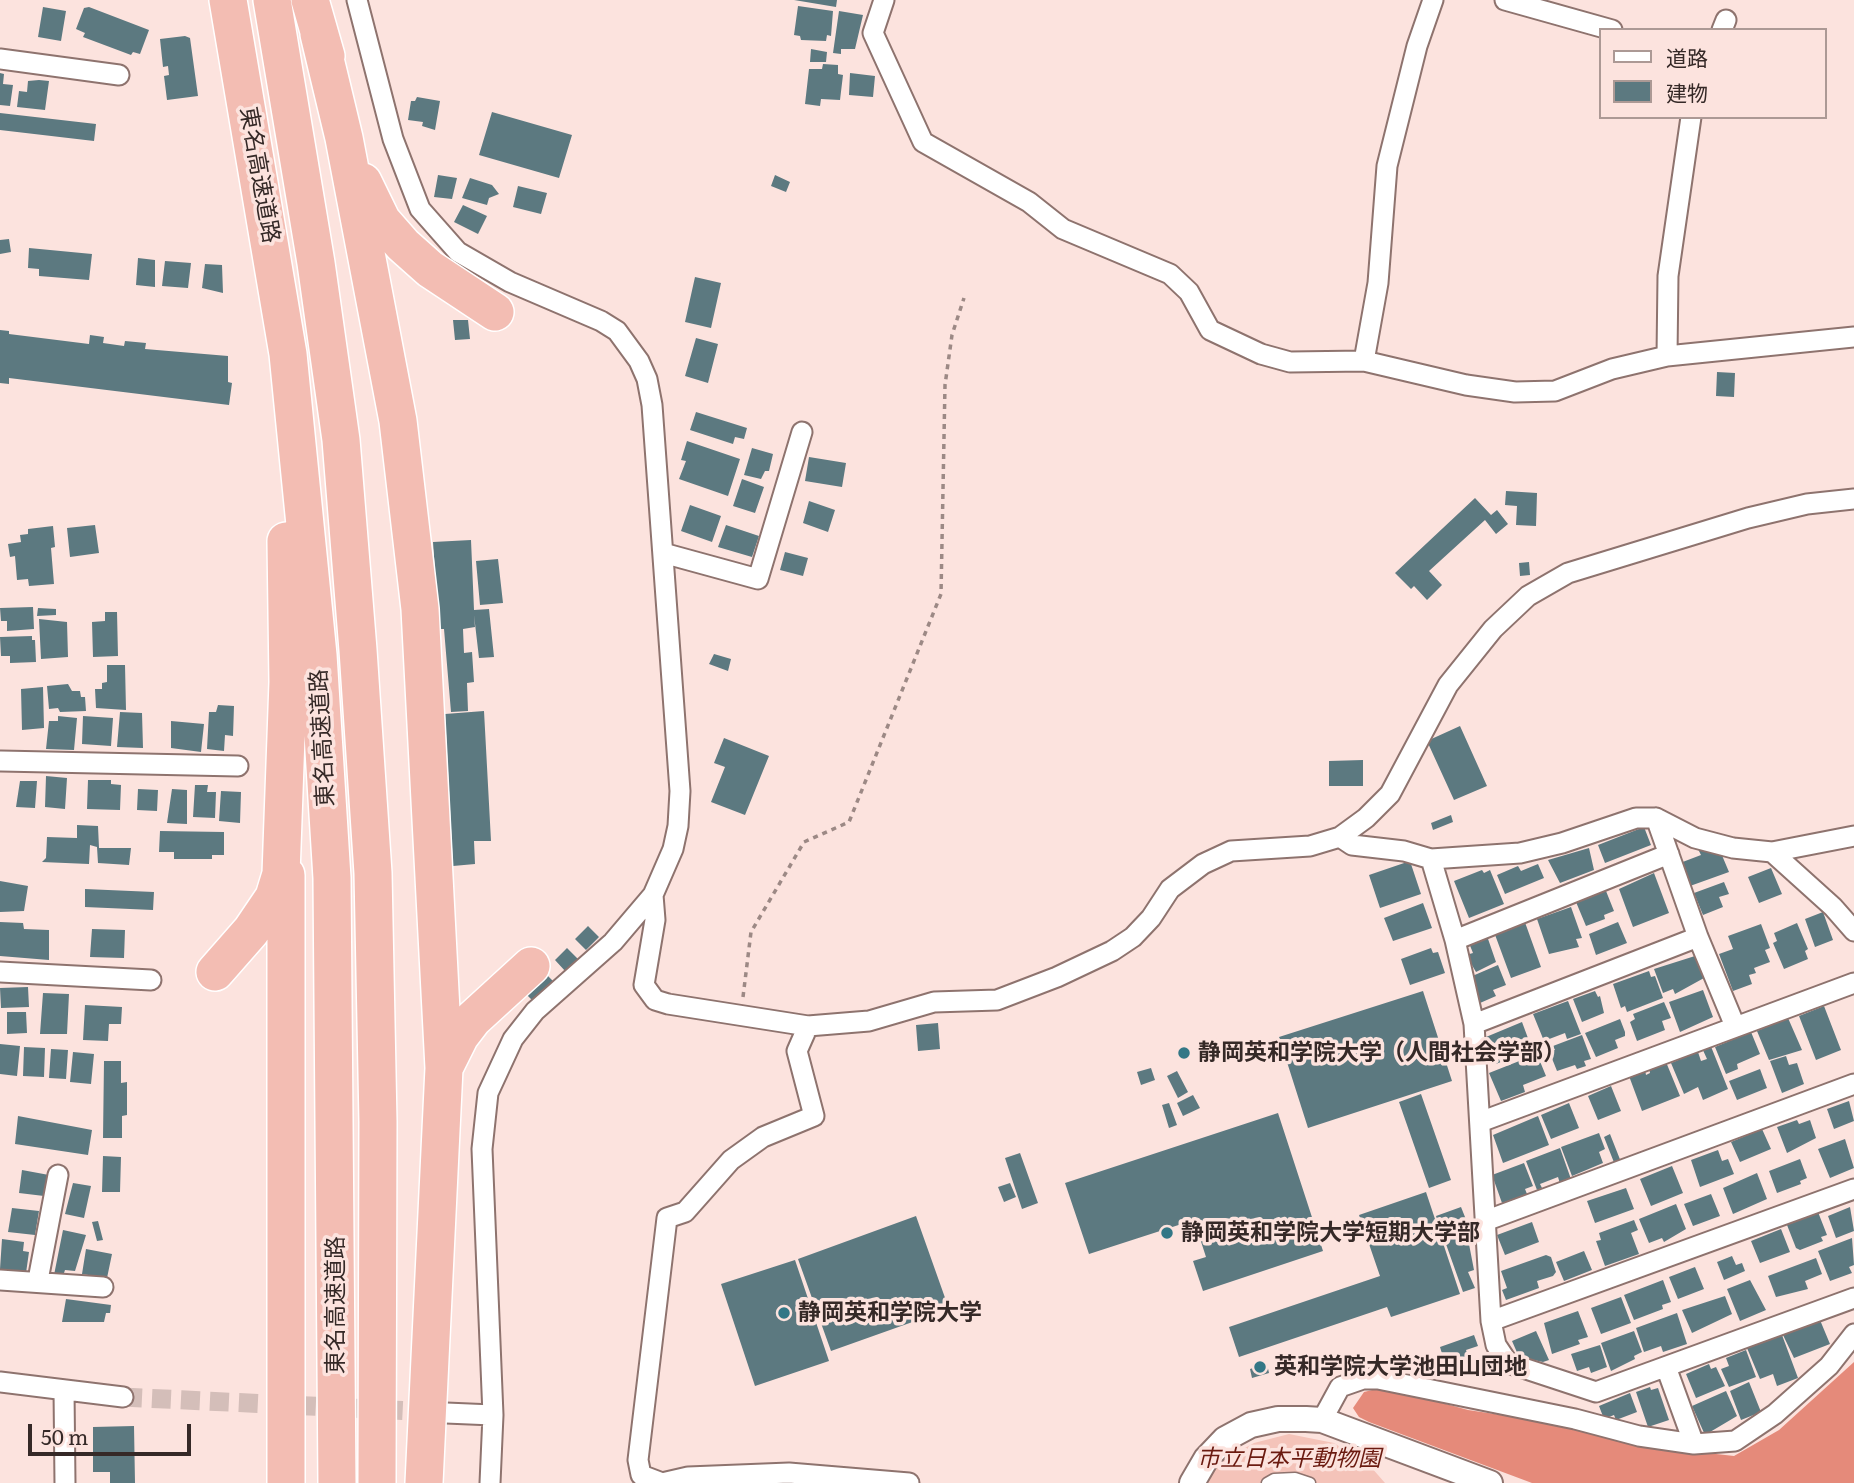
<!DOCTYPE html>
<html>
<head>
<meta charset="utf-8">
<style>
  body { margin:0 }
  #map { position:relative; width:1854px; height:1483px; overflow:hidden; background:#fce3de; font-family:Literata,"Noto Sans JP",serif }
  canvas { display:block }
  .legend { position:absolute; left:1599px; top:28px; width:228px; height:91px; box-sizing:border-box; background:#fce3de; border:2px solid #ac9995; margin:0; padding:9px 12px; list-style:none; font-size:21px; color:#352927 }
  .legend li { display:flex; align-items:center; gap:14px; height:35px }
  .legend b { width:35px; border:2px solid #ac9995 }
  .scale { position:absolute; left:28px; top:1424px; width:163px; height:32px; box-sizing:border-box; border:4px solid #352927; border-top:0; padding-left:9px; font-size:21px; line-height:24px; white-space:nowrap; color:#352927; -webkit-text-stroke:5px #fce3de; paint-order:stroke }
</style>
</head>
<body>
<div id="map">
<canvas width="1854" height="1483"></canvas>
<ul class="legend">
<li><b style="height:9px;background:#fff"></b>道路</li>
<li><b style="height:19px;background:#5c7980"></b>建物</li>
</ul>
<div class="scale">50 m</div>
</div>
<script>
const ctx = document.querySelector('canvas').getContext('2d');
ctx.lineJoin = 'round';
function paint(path, color) {
  ctx.fillStyle = color;
  ctx.fill(path, 'evenodd');
}
function shape(rows) {
  const path = new Path2D();
  for (const r of rows) {
    path.moveTo(r[0], r[1]);
    for (let i = 2; i < r.length; i += 2) path.lineTo(r[i], r[i + 1]);
  }
  return path;
}
function strokePath(path, color, width, dash) {
  ctx.strokeStyle = color;
  ctx.lineWidth = width;
  ctx.lineCap = dash ? 'butt' : 'round';
  ctx.setLineDash(dash || []);
  ctx.stroke(path);
}
function label(font, color, halo, rows, align = 'center') {
  ctx.font = font + ' Literata,"Noto Sans JP",serif';
  ctx.lineWidth = 7;
  ctx.setLineDash([]);
  ctx.textBaseline = 'middle';
  ctx.strokeStyle = halo;
  ctx.fillStyle = color;
  for (const [text, x, y, turn = 0] of rows) {
    ctx.save();
    ctx.translate(x, y);
    ctx.rotate((+turn || 0) * Math.PI / 180);
    ctx.textAlign = isNaN(turn) ? turn : align;
    if (halo) ctx.strokeText(text, 0, 0);
    ctx.fillText(text, 0, 0);
    ctx.restore();
  }
}
paint(shape([
  [1289,1434,1334,1443,1371,1467,1385,1483,1203,1483,1225,1459,1254,1443]
]), '#f4c3b9');
paint(shape([
  [1854,1362,1854,1483,1532,1483,1369,1422,1359,1417,1353,1408,1364,1392,1384,1387,1468,1410,1561,1424,1628,1444,1734,1456,1779,1430]
]), '#e58a7a');
paint(shape([
  [794,0,837,0,836,7],
  [798,6,833,11,831,36,827,35,826,41,801,40,800,36,794,35],
  [43,7,66,11,61,41,38,37],
  [89,7,149,30,140,54,133,52,131,55,83,37,85,33,76,29,84,8],
  [839,11,863,15,855,49,841,49,841,54,833,53],
  [185,36,190,38,198,96,167,100,164,76,169,75,168,66,163,67,160,39],
  [811,49,827,52,826,62,810,62],
  [823,64,838,65,838,74,843,75,840,100,821,99,820,106,805,104,809,69,822,69],
  [0,73,4,74,3,84,13,85,10,106,0,105],
  [850,73,875,76,873,97,849,95],
  [39,80,49,81,45,110,17,107,19,91,27,92,28,81],
  [417,97,440,101,435,130,422,126,423,122,408,120,411,101,415,101],
  [492,112,572,135,559,178,479,155],
  [0,113,96,124,94,141,0,130],
  [438,175,457,178,452,199,434,197],
  [775,175,790,182,786,192,771,186],
  [470,178,492,185,499,194,489,198,487,205,462,198],
  [518,186,547,193,541,214,513,207],
  [463,205,487,216,478,234,454,222],
  [9,239,11,252,0,254,0,240],
  [29,248,92,254,89,280,39,276,39,269,28,268],
  [138,258,155,260,155,287,136,285],
  [165,261,191,263,188,288,162,286],
  [205,264,222,265,223,293,202,288],
  [695,277,721,283,711,328,685,322],
  [453,320,468,320,470,339,455,340],
  [0,330,9,331,9,334,89,344,90,335,104,337,103,343,124,346,125,341,146,343,145,349,228,356,228,382,232,383,229,405,9,378,9,384,0,383],
  [696,338,718,344,708,383,685,376],
  [1717,372,1735,373,1734,397,1716,396],
  [696,412,747,428,744,439,735,437,733,444,690,430],
  [687,441,740,459,728,496,679,479,686,461,681,460],
  [752,448,773,454,769,471,765,471,761,479,744,475],
  [809,457,846,463,842,487,805,481],
  [742,479,764,487,755,513,733,506],
  [1506,491,1537,493,1536,526,1516,525,1517,506,1505,505],
  [1475,498,1491,515,1497,510,1508,524,1496,534,1485,520,1429,571,1442,585,1427,600,1414,586,1411,589,1395,573],
  [809,501,835,510,828,532,803,523],
  [690,505,721,516,712,542,681,531],
  [95,525,99,553,70,557,67,528],
  [726,525,759,536,752,557,718,547],
  [53,526,55,547,51,548,54,584,29,586,28,579,17,580,15,556,10,557,8,544,21,542,20,535,28,534,28,529],
  [471,540,474,610,489,609,494,657,479,658,474,615,475,627,463,629,464,653,472,652,474,682,467,683,468,711,451,712,444,629,439,629,433,542],
  [785,552,808,558,803,576,780,570],
  [498,559,503,603,480,605,476,561],
  [1529,562,1530,575,1520,576,1519,563],
  [33,607,34,629,7,631,7,621,1,621,0,608],
  [38,608,56,609,56,615,37,616],
  [105,612,117,612,118,656,93,657,92,622,105,621],
  [39,619,67,622,68,657,41,659],
  [32,636,32,640,35,640,36,662,10,663,10,656,1,656,0,637],
  [714,654,731,659,728,671,709,664],
  [107,665,125,665,126,710,96,708,95,689,102,689,102,683,107,682],
  [68,684,72,691,80,691,81,697,85,697,86,711,60,712,58,708,49,709,47,686],
  [43,687,44,728,22,730,21,689],
  [218,705,234,706,233,736,225,735,224,751,207,749,209,712,216,712],
  [484,711,491,841,474,841,475,864,453,866,445,714],
  [120,712,142,713,143,748,117,747],
  [58,716,77,718,74,750,46,749,49,721,58,721],
  [83,716,113,718,111,746,82,744],
  [171,721,204,724,201,752,171,748],
  [1460,726,1487,786,1454,800,1427,741],
  [724,738,769,756,745,815,711,802,725,767,714,763],
  [1363,760,1363,786,1329,786,1329,761],
  [46,776,67,778,65,809,45,807],
  [88,780,111,780,111,784,121,785,120,810,87,809],
  [20,781,37,781,35,808,16,807],
  [195,785,208,785,207,792,216,792,215,818,193,817],
  [138,789,158,790,157,811,137,810],
  [172,789,187,790,187,824,167,823],
  [221,791,241,792,240,823,219,821],
  [1451,815,1453,822,1433,830,1431,823],
  [77,825,98,826,99,848,131,848,129,865,98,863,97,847,90,845,89,864,42,862,46,858,47,837,77,838],
  [1644,827,1651,845,1605,863,1598,845],
  [160,831,224,832,224,855,212,855,212,859,174,859,174,852,159,852],
  [1589,848,1594,870,1560,883,1548,860],
  [1698,849,1721,853,1729,872,1690,886,1680,863,1701,855],
  [1410,861,1421,894,1380,908,1369,875],
  [1538,864,1544,878,1505,894,1497,875,1518,866,1521,871],
  [1771,868,1782,894,1759,903,1748,877],
  [1482,870,1484,873,1490,870,1504,904,1469,918,1454,881],
  [1654,873,1669,913,1633,927,1619,889],
  [0,881,28,886,24,911,0,912],
  [1724,882,1729,894,1719,897,1723,907,1703,915,1694,893],
  [85,889,154,892,153,910,85,907],
  [1606,891,1614,911,1604,915,1605,919,1586,926,1576,902],
  [1423,903,1432,928,1393,941,1384,918],
  [1571,907,1582,938,1576,939,1579,947,1549,954,1537,919],
  [1823,912,1833,940,1815,947,1805,919],
  [1522,914,1541,967,1511,978,1494,932],
  [0,922,23,923,24,929,49,930,49,960,0,956],
  [1618,922,1627,943,1596,955,1589,934],
  [1797,923,1808,949,1805,951,1808,959,1784,969,1773,943,1777,941,1774,933],
  [1761,924,1770,948,1765,950,1770,962,1754,968,1756,973,1749,975,1752,984,1733,991,1719,954,1733,949,1728,936],
  [588,926,599,937,586,950,575,939],
  [92,929,125,930,124,958,90,957],
  [1487,936,1496,962,1476,972,1466,955,1473,953,1469,943],
  [567,948,578,959,566,972,555,960],
  [1431,948,1433,953,1438,952,1445,973,1410,985,1401,959],
  [1695,956,1704,978,1675,994,1673,989,1663,993,1654,969],
  [1498,965,1506,985,1493,990,1496,996,1480,1003,1470,977],
  [543,971,554,982,535,1003,524,992],
  [1649,971,1651,977,1655,976,1663,998,1627,1012,1625,1006,1621,1008,1613,984],
  [28,987,29,1007,1,1008,0,988],
  [1703,990,1713,1017,1680,1032,1669,1002],
  [1423,991,1452,1081,1308,1128,1279,1037],
  [1595,991,1598,997,1600,996,1604,1013,1582,1022,1573,999],
  [43,993,69,994,67,1034,40,1034],
  [1568,1001,1581,1034,1567,1039,1565,1033,1544,1041,1533,1014],
  [1664,1002,1671,1018,1662,1021,1665,1030,1637,1041,1630,1022,1635,1019,1633,1014],
  [85,1005,122,1007,121,1024,109,1024,108,1041,83,1040],
  [1824,1006,1841,1050,1816,1060,1799,1016],
  [7,1012,26,1012,27,1033,7,1034],
  [1788,1018,1802,1050,1769,1060,1757,1031],
  [1620,1019,1625,1032,1625,1036,1615,1040,1618,1048,1596,1057,1585,1033],
  [1522,1022,1532,1049,1496,1064,1486,1037],
  [938,1023,940,1049,918,1051,916,1025],
  [1751,1032,1760,1054,1737,1064,1738,1069,1726,1074,1715,1047],
  [1582,1035,1591,1059,1584,1061,1586,1066,1577,1069,1575,1065,1557,1071,1549,1051,1555,1050,1553,1046],
  [0,1044,20,1046,17,1076,0,1074],
  [1710,1044,1728,1089,1703,1100,1698,1087,1684,1094,1671,1063,1698,1052,1701,1061,1707,1059,1702,1048],
  [24,1047,45,1048,44,1077,23,1076],
  [51,1049,68,1050,66,1079,49,1078],
  [73,1052,94,1054,91,1084,70,1082],
  [1537,1054,1546,1076,1523,1085,1525,1092,1501,1101,1489,1073],
  [1786,1056,1789,1065,1797,1063,1804,1084,1782,1093,1770,1061],
  [104,1061,121,1061,121,1083,127,1082,127,1115,122,1116,122,1138,103,1138],
  [1666,1062,1680,1096,1642,1111,1629,1076,1645,1070,1646,1075,1650,1073,1649,1068],
  [1151,1068,1155,1080,1141,1085,1137,1072],
  [1760,1069,1767,1088,1737,1100,1729,1081],
  [1177,1071,1188,1092,1178,1098,1167,1076],
  [1611,1086,1621,1111,1598,1120,1588,1096],
  [1421,1094,1451,1180,1429,1188,1399,1102],
  [1193,1095,1200,1108,1183,1116,1177,1103],
  [1849,1101,1854,1121,1834,1129,1827,1109],
  [1169,1103,1177,1125,1169,1128,1162,1105],
  [1569,1103,1579,1128,1551,1139,1541,1115],
  [1278,1113,1323,1251,1203,1291,1193,1261,1206,1257,1194,1220,1089,1254,1065,1183],
  [18,1116,92,1130,88,1155,15,1144],
  [1538,1116,1549,1145,1503,1163,1493,1135],
  [1797,1120,1799,1124,1810,1120,1816,1138,1787,1153,1777,1127],
  [1762,1129,1771,1149,1740,1162,1731,1142],
  [1599,1133,1605,1149,1599,1152,1603,1163,1572,1176,1561,1147],
  [1610,1134,1621,1162,1615,1165,1604,1137],
  [1845,1139,1854,1168,1830,1178,1818,1149],
  [1560,1148,1572,1182,1561,1187,1558,1177,1540,1184,1542,1188,1537,1190,1526,1161],
  [1718,1150,1722,1161,1728,1159,1734,1174,1700,1187,1691,1160],
  [1020,1153,1038,1203,1022,1209,1005,1158],
  [103,1156,121,1157,120,1192,102,1192],
  [1800,1159,1807,1178,1800,1181,1801,1184,1777,1193,1769,1171],
  [1524,1163,1533,1186,1525,1189,1527,1194,1502,1203,1492,1175],
  [1672,1166,1683,1193,1651,1206,1640,1179],
  [22,1170,49,1175,44,1196,19,1193],
  [1757,1173,1767,1199,1733,1214,1723,1188],
  [73,1183,91,1186,84,1218,65,1214],
  [1010,1183,1016,1197,1004,1202,998,1187],
  [1626,1188,1634,1209,1595,1223,1587,1201],
  [1426,1192,1460,1294,1391,1317,1387,1307,1239,1357,1229,1327,1380,1276,1359,1215],
  [1711,1194,1720,1216,1693,1226,1684,1204],
  [1676,1204,1686,1229,1664,1242,1662,1238,1649,1243,1639,1219],
  [1461,1207,1473,1237,1468,1239,1474,1270,1468,1272,1475,1288,1463,1292,1436,1216],
  [1850,1207,1854,1231,1836,1238,1828,1216],
  [12,1208,39,1211,35,1235,8,1232],
  [1818,1212,1827,1235,1821,1237,1823,1241,1800,1250,1796,1248,1787,1225],
  [916,1216,949,1309,831,1351,798,1259],
  [1634,1220,1638,1230,1631,1233,1639,1254,1605,1266,1596,1241,1601,1240,1599,1233],
  [98,1221,103,1240,97,1241,92,1222],
  [1532,1222,1539,1242,1505,1255,1497,1235],
  [1781,1229,1790,1252,1760,1263,1751,1241],
  [63,1230,86,1235,75,1271,65,1270,63,1276,54,1275],
  [1852,1238,1854,1265,1849,1267,1852,1273,1830,1281,1818,1251],
  [2,1239,24,1242,23,1251,29,1252,26,1273,0,1269],
  [86,1249,112,1254,107,1278,82,1274],
  [1584,1251,1592,1270,1564,1281,1556,1262],
  [1546,1255,1551,1257,1556,1272,1553,1276,1537,1281,1539,1288,1506,1300,1502,1290,1507,1288,1501,1271],
  [1732,1256,1736,1265,1742,1263,1745,1271,1724,1280,1717,1262],
  [1816,1258,1822,1274,1805,1281,1808,1289,1776,1297,1768,1276],
  [795,1260,829,1361,755,1386,721,1284],
  [1695,1267,1704,1289,1678,1299,1669,1277],
  [1663,1280,1671,1302,1662,1305,1663,1309,1634,1320,1624,1295],
  [1750,1280,1766,1310,1740,1321,1727,1289],
  [1725,1296,1732,1314,1692,1333,1682,1310],
  [1621,1297,1631,1323,1601,1334,1591,1308],
  [66,1299,111,1305,110,1313,106,1313,104,1322,62,1322],
  [1578,1311,1588,1337,1578,1340,1580,1344,1552,1354,1544,1323],
  [1677,1313,1687,1344,1663,1352,1661,1346,1644,1352,1636,1328],
  [1820,1320,1830,1344,1794,1358,1783,1335],
  [1536,1331,1549,1360,1543,1362,1519,1357,1512,1341],
  [1634,1331,1642,1352,1634,1356,1635,1359,1611,1371,1601,1343],
  [1474,1335,1478,1346,1466,1350,1470,1362,1447,1370,1440,1347],
  [1782,1335,1798,1378,1777,1386,1773,1374,1760,1379,1747,1348],
  [1600,1345,1607,1367,1591,1373,1589,1367,1577,1371,1571,1354],
  [1746,1350,1756,1377,1729,1387,1721,1369,1729,1366,1726,1358],
  [1267,1364,1269,1373,1252,1378,1250,1369],
  [1709,1364,1711,1369,1716,1367,1725,1386,1696,1398,1686,1374],
  [1749,1382,1761,1412,1741,1420,1730,1391],
  [1650,1387,1651,1390,1658,1388,1669,1420,1648,1427,1636,1392],
  [1726,1391,1737,1416,1705,1435,1692,1406],
  [1630,1393,1637,1412,1616,1420,1614,1415,1604,1419,1599,1406],
  [134,1426,135,1483,110,1483,110,1472,93,1472,93,1427]
]), '#5c7980');
strokePath(shape([
  [123,1397,433,1412]
]), '#d4beb9', 19, [19, 10]);
const service = shape([
  [1267,1483,1274,1479,1295,1478,1310,1483]
]);
const minor = shape([
  [357,0,393,139,420,209,458,252,510,282,601,321,617,331,639,361,647,379,652,405,680,791,678,826,673,849,653,895,613,942,535,1011,513,1039,488,1093,482,1149,493,1415,490,1483],
  [884,0,873,33,923,142,1029,202,1063,229,1170,274,1189,292,1210,330,1261,354,1290,362,1364,361,1466,385,1515,392,1555,391,1612,369,1667,356,1854,337],
  [1505,0,1612,30],
  [1722,30,1726,20],
  [0,59,119,75],
  [1667,356,1668,276,1691,117],
  [1364,361,1378,283,1387,166,1417,46,1433,0],
  [663,553,758,579,802,432],
  [1,761,238,766],
  [1656,818,1695,838,1733,848,1772,852],
  [1854,836,1772,852,1833,907,1854,931],
  [1340,837,1352,845,1404,851,1431,859],
  [653,895,655,920,644,985,655,1000,668,1004,808,1026,869,1021,934,1002,997,1000,1057,977,1112,951,1133,937,1151,918,1170,889,1203,864,1231,851,1310,846,1340,837,1366,818,1390,794,1448,685,1493,629,1528,596,1568,573,1748,518,1807,504,1854,499],
  [1455,940,1669,854],
  [0,972,151,980],
  [1474,1024,1698,937],
  [808,1026,797,1051,814,1116,763,1137,731,1160,685,1212,667,1218,638,1460,641,1475,662,1483,688,1477,789,1473,909,1483],
  [1735,1026,1698,937,1656,818,1636,818,1562,843,1520,853,1431,859,1455,940,1474,1024,1491,1321,1496,1345,1508,1363,1596,1392,1854,1298],
  [1480,1122,1854,983],
  [1485,1221,1854,1084],
  [0,1280,103,1287],
  [38,1280,58,1175],
  [1491,1321,1854,1189],
  [1666,1367,1694,1444,1735,1441,1775,1414,1829,1366,1854,1334],
  [0,1382,123,1397],
  [64,1390,65,1483],
  [446,1413,493,1415],
  [1322,1420,1340,1387,1363,1379,1378,1379,1575,1419,1639,1436,1694,1444]
]);
const tertiary = shape([
  [1192,1483,1206,1459,1225,1439,1251,1425,1278,1419,1306,1419,1322,1420,1490,1483]
]);
const motorway = shape([
  [228,0,288,354,318,655,332,878,337,1483],
  [272,0,316,263,341,440,358,650,373,873,378,1122,377,1483],
  [310,0,326,56],
  [319,34,344,138,398,421,420,609,444,1068],
  [363,182,382,221,403,245,430,269,495,312],
  [286,875,286,1483],
  [215,972,251,931,274,897,281,874,288,682,286,541],
  [424,1483,444,1068,460,1036,473,1019,531,966]
]);
strokePath(service, '#8e736e', 13);
strokePath(minor, '#8e736e', 23);
strokePath(tertiary, '#8e736e', 28);
strokePath(motorway, '#fff', 40);
strokePath(shape([
  [743,997,751,932,804,842,849,822,941,594,945,385,952,335,964,298]
]), '#9c8985', 3.5, [5, 5]);
strokePath(service, '#fff', 10);
strokePath(minor, '#fff', 19);
strokePath(tertiary, '#fff', 24);
strokePath(motorway, '#f3bdb3', 37);
for (const [x, y, r, color] of [
  [1184,1053,7,"#337786"],
  [1167,1233,7,"#337786"],
  [784,1313,7,"#337786"],
  [1260,1367,7,"#337786"]
]) {
  const dot = new Path2D();
  dot.arc(x, y, r, 0, 2 * Math.PI);
  ctx.fillStyle = color;
  ctx.fill(dot);
  strokePath(dot, '#fce3de', 2.5);
}
label('23px', '#352927', '#fce3de', [
  ["東名高速道路",259,175,80],
  ["東名高速道路",323,738,-93],
  ["東名高速道路",336,1305,-90]
]);
label('bold 23px', '#352927', '#fce3de', [
  ["静岡英和学院大学（人間社会学部）",1198,1053],
  ["静岡英和学院大学短期大学部",1181,1233],
  ["静岡英和学院大学",798,1313],
  ["英和学院大学池田山団地",1274,1367]
], 'left');
label('italic 23px', '#6b1a10', '#fce3de', [
  ["市立日本平動物園",1289,1459]
]);
</script>
</body>
</html>
